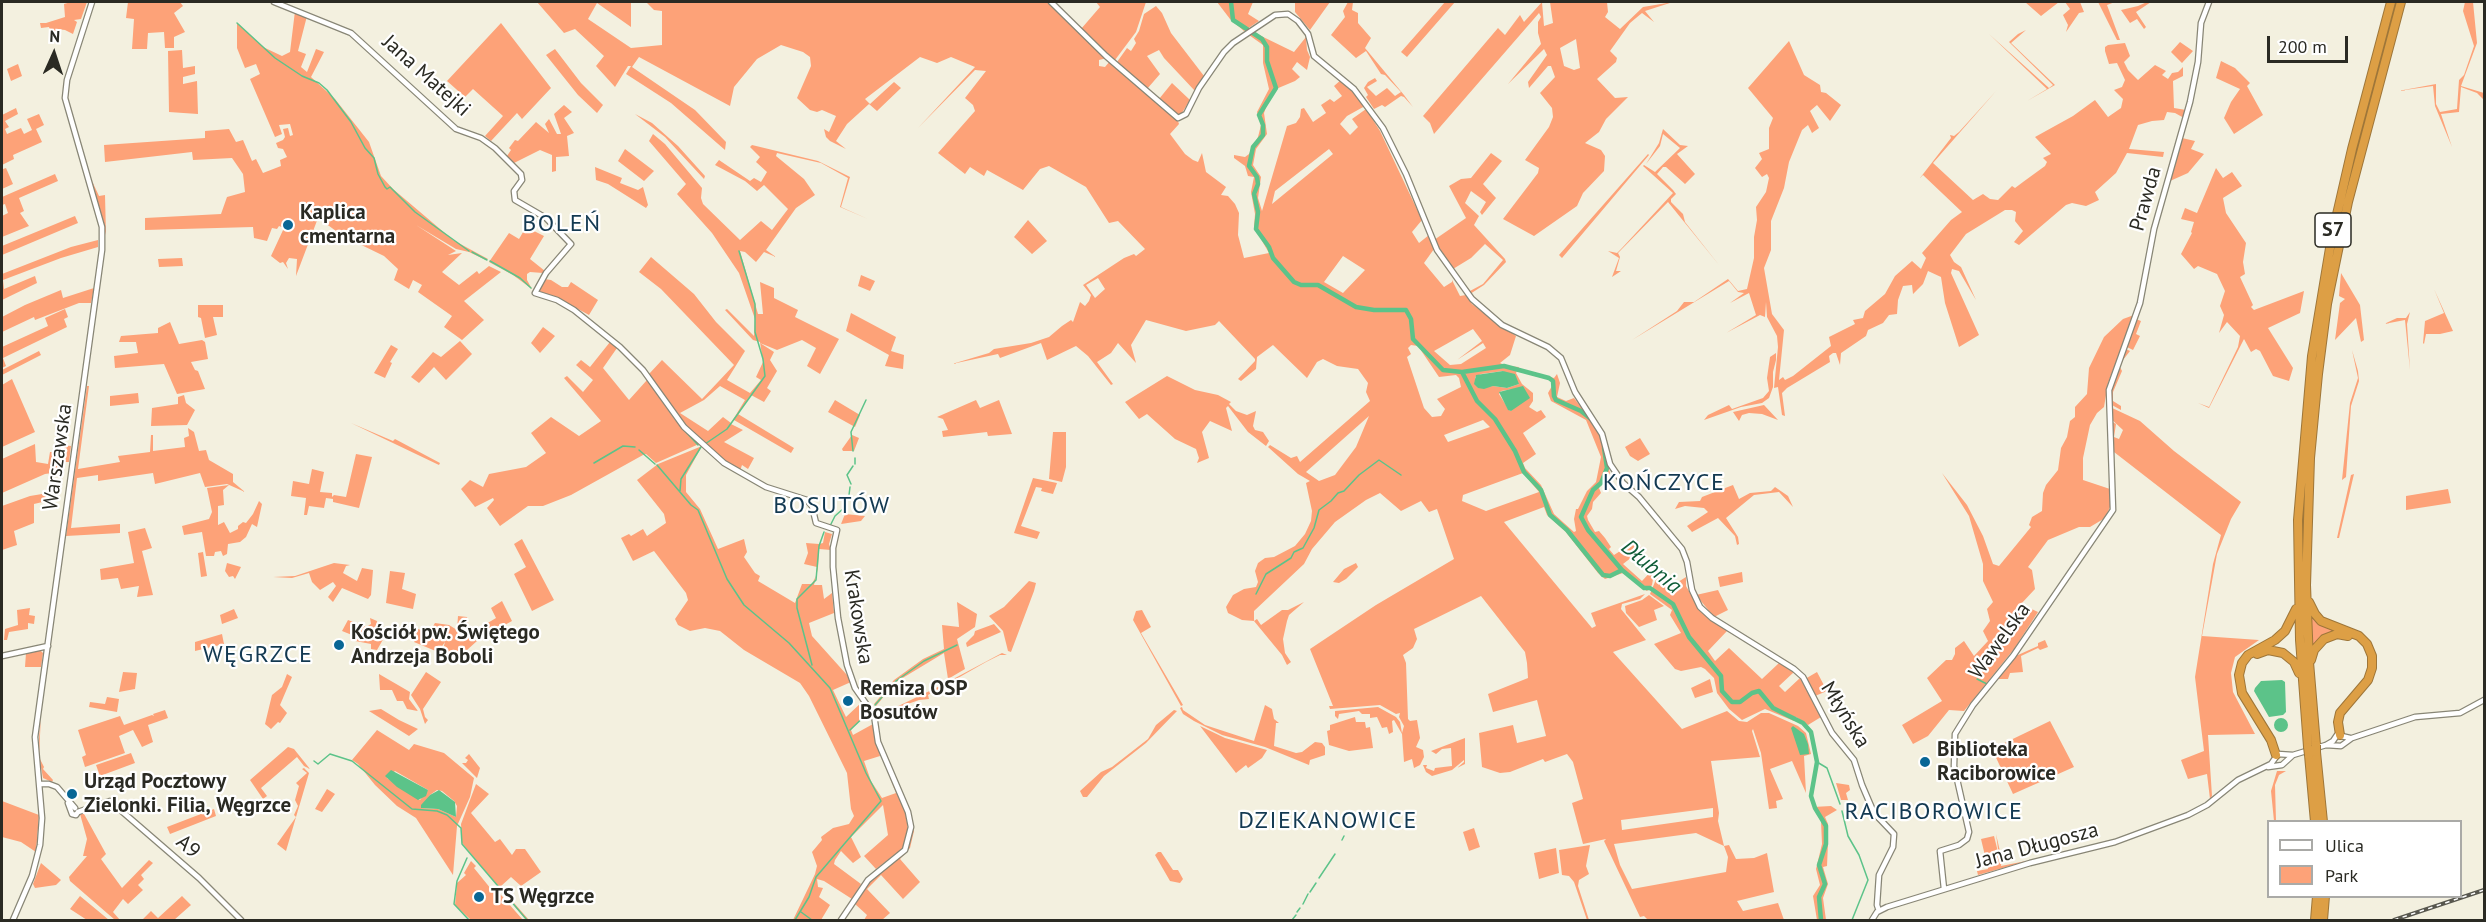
<!DOCTYPE html>
<html>
<head>
<meta charset="utf-8">
<style>
  body { margin:0 }
  #map { position:relative; width:2486px; height:922px; overflow:hidden; background:#f3f0df; font-family:"PT Sans",sans-serif }
  canvas { display:block }
  .frame { position:absolute; inset:0; border:3px solid #2a2a23; pointer-events:none }
  .legend { position:absolute; left:2267px; top:820px; width:195px; height:78px; box-sizing:border-box; background:#fff; border:2px solid #aaaaa7; margin:0; padding:8px 10px; list-style:none; font-size:18px; color:#2a2a23 }
  .legend li { display:flex; align-items:center; gap:12px; height:30px }
  .legend b { width:30px; border:2px solid #aaaaa7 }
  .north { position:absolute; left:24px; top:24px; width:60px; height:60px; -webkit-text-stroke:4px #fff; paint-order:stroke; rotate:3deg; font-size:16px; font-weight:700; line-height:24px; text-align:center; color:#2a2a23 }
  .north::after { content:''; display:block; margin:auto; width:21px; height:27px; background:#2a2a23; clip-path:polygon(50% 0,100% 100%,50% 72%,0 100%) }
  .scale { position:absolute; left:2267px; top:36px; width:81px; height:27px; box-sizing:border-box; border:3px solid #2a2a23; border-top:0; padding-left:8px; font-size:18px; line-height:21px; white-space:nowrap; color:#2a2a23; -webkit-text-stroke:4px #fff; paint-order:stroke }
</style>
</head>
<body>
<div id="map">
<canvas width="2486" height="922"></canvas>
<div class="frame"></div>
<ul class="legend">
<li><b style="height:8px;background:#fff"></b>Ulica</li>
<li><b style="height:16px;background:#fda278"></b>Park</li>
</ul>
<div class="north">N</div>
<div class="scale">200 m</div>
</div>
<script>
const ctx = document.querySelector('canvas').getContext('2d');
ctx.lineJoin = 'round';
function paint(path, color) {
  ctx.fillStyle = color;
  ctx.fill(path, 'evenodd');
}
function shape(rows) {
  const path = new Path2D();
  for (const r of rows) {
    if (r.length === 3) {
      path.moveTo(r[0] + r[2], r[1]);
      path.arc(r[0], r[1], r[2], 0, 2 * Math.PI);
      continue;
    }
    path.moveTo(r[0], r[1]);
    for (let i = 2; i < r.length; i += 2) path.lineTo(r[i], r[i + 1]);
  }
  return path;
}
function strokePath(path, color, width, dash) {
  ctx.strokeStyle = color;
  ctx.lineWidth = width;
  ctx.lineCap = dash ? 'butt' : 'round';
  ctx.setLineDash(dash || []);
  ctx.stroke(path);
}
function label(font, color, halo, rows, align = 'center') {
  ctx.font = font + ' "PT Sans",sans-serif';
  ctx.lineWidth = 4.5;
  ctx.setLineDash([]);
  ctx.textBaseline = 'middle';
  ctx.strokeStyle = halo;
  ctx.fillStyle = color;
  for (const [text, x, y, turn = 0] of rows) {
    ctx.save();
    ctx.translate(x, y);
    ctx.rotate((+turn || 0) * Math.PI / 180);
    ctx.textAlign = isNaN(turn) ? turn : align;
    if (halo) ctx.strokeText(text, 0, 0);
    ctx.fillText(text, 0, 0);
    ctx.restore();
  }
}
paint(shape([
  [71,2,87,2,81,19,74,20,77,22,73,34,65,30,56,29,56,34,51,35,49,27,41,28,40,23,46,23,65,17,64,4],
  [128,2,180,2,183,6,174,13,185,32,174,37,174,48,165,48,164,32,148,33,147,49,132,49,134,19,126,18],
  [537,2,631,2,631,27,597,3,588,19,631,48,662,45,662,11,654,10,646,2,1048,2,1107,58,1099,60,1099,66,1105,67,1110,61,1178,121,1179,124,1170,134,1185,154,1193,160,1198,162,1202,153,1206,172,1226,187,1221,195,1228,196,1235,204,1239,213,1238,235,1244,258,1269,253,1254,227,1255,214,1251,192,1254,177,1248,176,1245,166,1234,158,1234,155,1245,157,1249,154,1258,137,1261,125,1257,112,1269,89,1263,63,1263,45,1249,35,1253,32,1294,52,1306,37,1307,50,1310,57,1307,70,1297,62,1292,69,1300,77,1295,81,1276,89,1268,102,1264,113,1267,134,1256,149,1253,165,1261,177,1258,198,1262,211,1287,126,1296,123,1300,117,1301,109,1304,108,1313,122,1326,113,1321,105,1330,99,1334,102,1342,96,1334,86,1342,79,1365,106,1347,116,1340,124,1350,135,1358,127,1352,119,1366,109,1380,131,1422,220,1412,232,1419,243,1429,235,1434,249,1424,263,1444,287,1452,282,1452,280,1460,296,1466,295,1472,304,1516,336,1510,355,1500,363,1507,366,1519,367,1516,373,1522,384,1533,393,1533,401,1529,407,1537,412,1541,410,1546,417,1523,433,1536,454,1523,463,1525,468,1541,485,1554,514,1574,532,1576,531,1574,519,1576,509,1578,509,1587,491,1596,482,1601,457,1586,420,1551,401,1548,393,1553,384,1551,380,1531,375,1531,372,1554,378,1557,374,1560,383,1557,397,1566,401,1574,398,1596,427,1603,439,1608,465,1610,473,1599,488,1601,493,1593,502,1592,509,1587,516,1588,520,1595,532,1599,531,1605,538,1611,547,1609,549,1614,555,1637,540,1646,558,1642,560,1636,554,1623,564,1642,581,1655,567,1652,585,1647,591,1623,573,1605,579,1598,573,1565,531,1547,515,1544,507,1504,522,1592,628,1596,626,1591,613,1645,594,1640,599,1622,604,1621,609,1646,640,1613,652,1682,729,1727,711,1739,721,1747,722,1761,713,1769,713,1798,726,1806,733,1811,754,1804,756,1806,793,1792,761,1770,769,1783,799,1776,801,1777,808,1769,809,1761,753,1753,729,1752,731,1760,757,1711,761,1719,813,1718,821,1724,846,1729,845,1736,859,1754,858,1767,853,1774,892,1737,901,1743,911,1778,903,1784,920,1648,920,1644,916,1640,917,1604,841,1606,839,1583,844,1572,803,1583,799,1573,762,1567,754,1545,762,1543,759,1510,772,1500,773,1482,767,1479,733,1513,725,1517,743,1546,736,1537,700,1493,712,1488,694,1528,678,1527,663,1525,652,1481,596,1414,629,1417,639,1413,648,1403,655,1406,663,1408,719,1410,721,1417,720,1420,738,1416,747,1423,750,1424,757,1420,765,1414,768,1412,759,1404,762,1402,734,1394,720,1392,721,1393,732,1389,734,1387,727,1382,728,1377,717,1370,718,1370,714,1362,714,1359,711,1339,714,1338,719,1335,716,1335,711,1378,707,1396,717,1400,722,1402,733,1404,726,1399,717,1400,713,1396,714,1380,705,1330,709,1329,706,1333,706,1310,649,1376,605,1454,559,1437,509,1429,512,1421,501,1401,511,1380,493,1366,500,1335,522,1312,549,1304,564,1254,611,1254,621,1257,619,1261,625,1282,610,1288,610,1304,602,1289,615,1287,621,1283,639,1285,653,1291,662,1287,665,1282,655,1254,621,1242,620,1228,613,1226,607,1233,595,1244,589,1256,587,1258,582,1255,571,1258,563,1265,558,1274,557,1295,546,1305,534,1311,521,1312,511,1306,483,1310,481,1298,474,1268,447,1270,445,1291,458,1297,456,1300,462,1370,401,1366,392,1368,383,1358,369,1337,366,1323,359,1317,362,1307,378,1273,345,1257,357,1256,369,1241,381,1238,379,1255,361,1255,359,1219,321,1215,325,1186,331,1146,320,1131,345,1136,363,1118,343,1111,353,1097,362,1113,384,1111,385,1088,356,1076,346,1047,360,1041,343,1000,358,998,354,952,364,989,353,994,349,1031,343,1049,337,1062,326,1071,320,1073,322,1080,302,1085,306,1089,301,1091,295,1083,285,1124,258,1134,254,1136,256,1145,249,1118,221,1109,223,1086,187,1049,166,1040,169,1023,190,987,170,984,176,970,167,965,174,938,153,975,111,973,105,965,98,986,71,975,70,918,128,975,67,951,57,937,63,920,57,865,99,870,104,894,82,901,88,877,111,869,104,847,124,836,141,846,149,830,141,826,137,824,129,829,132,836,116,822,110,817,112,810,110,797,98,811,66,810,57,803,52,781,45,757,59,734,87,730,106,639,57,632,67,695,110,726,142,725,150,671,103,626,74,631,66,628,66,615,87,596,66,604,56,575,29,564,33],
  [1329,149,1333,154,1272,204,1275,191],
  [1343,256,1365,270,1343,293,1324,282],
  [1098,278,1105,289,1095,298,1086,285],
  [1473,329,1482,341,1457,360,1483,343,1486,348,1461,364,1450,365,1434,351],
  [1411,345,1418,346,1439,377,1456,375,1459,378,1461,387,1437,399,1445,409,1441,416,1432,417,1424,408,1407,357,1411,354,1408,348],
  [1503,371,1519,384,1507,388,1493,386,1478,388,1475,377,1481,374],
  [1520,388,1511,411,1509,410,1499,394,1501,391],
  [1369,416,1356,447,1335,475,1319,481,1306,472],
  [1483,420,1490,427,1448,442,1444,435],
  [1523,473,1539,492,1486,511,1462,501,1463,495],
  [1713,808,1713,817,1622,830,1621,820],
  [1696,833,1724,846,1728,857,1726,872,1632,889,1620,865,1614,844],
  [1096,2,1146,2,1136,32,1115,60,1081,29,1100,7],
  [1217,2,1253,2,1248,14,1259,21,1244,31,1230,19],
  [1295,2,1330,2,1310,30,1295,12],
  [1348,2,1353,2,1352,10,1358,13,1358,23,1371,38,1365,48,1404,95,1413,107,1404,97,1401,96,1385,107,1382,105,1374,109,1366,97,1368,95,1364,88,1368,82,1375,78,1377,81,1367,87,1376,96,1387,88,1395,96,1401,92,1385,75,1381,74,1366,51,1356,58,1331,35,1345,17,1343,11],
  [1445,2,1455,2,1407,57,1401,52],
  [1542,2,1544,26,1553,23,1550,2,1607,2,1608,12,1605,17,1620,29,1643,7,1673,2,1645,11,1654,22,1642,13,1630,23,1610,51,1617,58,1616,62,1597,79,1615,98,1628,97,1606,119,1599,132,1585,143,1601,150,1605,156,1604,171,1583,193,1577,206,1534,236,1503,219,1538,173,1539,168,1525,160,1549,127,1553,117,1552,108,1540,93,1555,77,1551,66,1548,66,1529,88,1528,82,1547,55,1544,49,1508,84,1541,44,1538,33,1538,22,1541,17,1539,13,1434,134,1430,123,1423,116,1498,28,1505,35,1520,15,1524,22],
  [1576,39,1580,68,1574,70,1564,66,1560,48],
  [2025,2,2059,2,2041,16],
  [2065,2,2080,2,2084,12,2079,13,2066,32,2068,25,2063,15,2070,9],
  [2098,2,2115,2,2107,5,2120,40,2117,40],
  [2147,2,2151,2,2136,12,2146,27,2144,29,2137,19,2130,23,2121,10,2138,6],
  [2465,2,2473,2,2477,43,2461,86,2484,93,2484,100,2477,93,2461,87,2459,112,2441,114,2452,147,2435,106,2433,86,2398,91,2436,84,2436,104,2440,112,2457,109,2459,80,2464,75,2474,46,2463,11],
  [1156,6,1162,13,1171,33,1204,76,1195,91,1164,58,1159,50,1147,56,1160,74,1147,89,1117,62,1127,48,1131,51,1136,43,1134,39,1139,31,1144,14],
  [295,11,307,16,298,51,306,54,301,67,307,72,316,49,324,52,311,77,335,99,369,142,381,176,393,189,453,240,488,259,486,260,469,252,456,249,416,225,456,251,448,255,462,253,442,272,459,285,477,271,479,274,489,266,501,272,464,301,484,320,462,340,444,327,452,316,418,292,422,285,413,280,409,289,394,280,398,269,384,256,343,236,318,218,296,276,297,259,289,258,286,263,288,269,283,262,280,263,271,256,284,228,279,226,277,229,272,228,267,241,254,238,253,227,145,230,145,218,221,214,227,197,245,192,243,174,232,158,193,160,192,152,105,162,104,145,205,138,205,131,229,129,236,142,243,140,252,161,256,159,263,173,281,166,280,160,287,157,283,149,278,148,276,143,283,140,285,137,283,129,288,128,290,136,293,135,290,124,279,125,282,134,275,137,250,79,260,74,256,64,245,68,237,48,237,23,263,47,282,56,290,52],
  [501,23,551,88,522,119,517,113,491,141,485,136,503,116,473,89,465,97,447,81],
  [2026,30,2011,43,2055,85,2027,101,2047,89,1989,34,2049,88,2053,85,2009,42,2018,34],
  [1789,41,1804,75,1820,85,1821,92,1826,93,1841,105,1830,121,1817,105,1810,111,1819,128,1812,133,1808,125,1802,130,1789,162,1784,188,1771,221,1771,250,1764,268,1772,314,1784,330,1779,380,1783,377,1785,380,1793,376,1831,346,1829,337,1855,324,1853,320,1863,318,1865,311,1885,294,1895,276,1912,261,1921,269,1926,258,1922,253,1951,220,1962,212,1923,175,1920,178,1951,138,1950,135,1954,136,1959,132,1997,90,1933,163,1973,200,1983,194,1990,199,1998,200,2012,186,2015,188,2023,182,2045,166,2047,162,2043,158,2051,154,2035,137,2073,116,2095,100,2108,117,2121,108,2123,99,2114,90,2122,87,2125,80,2117,63,2109,64,2105,51,2105,47,2108,45,2125,43,2130,56,2124,62,2128,70,2138,80,2155,65,2166,71,2162,75,2168,79,2172,73,2178,72,2183,67,2183,76,2173,81,2174,108,2186,110,2184,118,2175,113,2167,112,2164,120,2152,121,2138,125,2129,149,2164,152,2163,157,2127,153,2116,173,2095,192,2099,200,2086,206,2072,203,2066,205,2019,245,2014,242,2023,231,2015,221,2016,212,2012,210,2005,210,1966,234,1950,255,1954,262,1961,267,1976,300,1959,271,1952,269,1951,273,1979,335,1959,347,1945,303,1941,277,1928,271,1923,284,1913,294,1912,285,1903,286,1898,300,1897,314,1889,315,1883,323,1868,330,1866,336,1841,353,1840,365,1836,353,1833,353,1829,356,1830,362,1787,388,1782,393,1785,416,1782,415,1778,387,1774,388,1778,347,1777,336,1767,317,1766,302,1765,317,1760,315,1726,333,1756,315,1749,293,1730,303,1744,293,1738,292,1729,281,1632,340,1677,311,1684,302,1694,302,1728,279,1738,291,1747,289,1754,258,1754,237,1757,220,1756,207,1766,192,1769,178,1767,174,1762,177,1755,168,1762,159,1759,153,1769,149,1769,128,1773,118,1748,88],
  [2180,42,2193,51,2182,63,2171,52],
  [555,49,581,83,603,105,597,113,578,95,546,55],
  [182,50,183,68,195,66,195,74,183,77,183,84,197,81,198,114,169,112,168,51],
  [2221,61,2235,68,2250,83,2247,86,2263,115,2234,134,2224,118,2231,102,2240,89,2216,78],
  [18,64,22,76,11,81,7,69],
  [1172,83,1190,100,1180,116,1159,99],
  [564,105,572,112,564,118,574,133,567,136,569,156,556,157,556,171,552,172,552,155,540,150,514,163,507,156,511,150,509,148,515,140,518,141,536,122,549,133,545,124,549,119,557,134,561,134,554,114],
  [16,108,18,114,5,121,9,127,5,129,7,134,21,128,24,134,32,130,27,119,39,114,44,125,36,129,42,142,13,155,14,159,2,165,2,115],
  [635,114,652,123,678,146,705,176,704,179,665,137],
  [1663,129,1680,145,1688,146,1677,154,1695,174,1685,184,1666,167,1663,167,1657,174,1673,190,1676,194,1671,199,1671,202,1683,214,1685,222,1719,265,1668,202,1618,253,1620,257,1616,271,1621,271,1612,277,1619,258,1608,251,1617,253,1622,248,1673,193,1643,166,1644,165,1655,172,1680,148,1663,134,1660,146,1646,164,1659,143],
  [653,134,665,144,702,188,701,198,703,204,740,240,761,221,772,230,788,209,764,185,757,191,745,181,715,165,719,160,750,181,754,178,761,182,767,172,756,162,760,157,750,147,752,145,818,161,850,177,841,207,868,219,840,207,848,178,821,163,777,153,776,156,804,179,815,195,796,208,766,250,776,257,764,252,756,262,745,252,740,251,758,314,763,314,760,282,774,288,774,298,798,310,795,317,839,339,820,374,807,366,816,348,802,340,777,350,760,343,774,352,770,360,777,371,767,388,771,391,764,402,751,395,738,414,794,448,791,453,734,420,731,424,743,430,724,442,754,458,748,469,742,465,740,471,722,459,687,426,649,374,662,360,702,399,734,365,661,289,639,272,651,257,694,294,716,322,745,351,727,380,750,393,761,380,756,377,763,362,760,342,753,340,725,310,727,309,754,336,755,319,739,273,712,233,677,194,686,184,649,141],
  [720,386,745,400,731,423,723,417,708,431,680,413,704,400],
  [2182,138,2195,141,2191,149,2204,154,2188,173,2170,181],
  [625,149,654,171,644,181,618,161],
  [1491,153,1502,161,1483,184,1496,198,1482,215,1480,212,1486,202,1471,191,1465,203,1479,216,1474,225,1505,259,1506,262,1484,285,1470,294,1470,291,1483,284,1503,260,1485,244,1471,258,1453,269,1434,240,1466,218,1449,186,1461,179,1471,178],
  [1648,154,1649,155,1562,258,1559,255],
  [2,167,3,169,6,168,13,184,2,189],
  [595,167,622,178,620,183,638,190,643,187,648,205,646,208,608,184,596,180],
  [2216,168,2223,178,2232,172,2242,186,2223,198,2226,213,2246,243,2243,262,2245,274,2240,277,2253,305,2251,307,2254,310,2304,291,2300,313,2268,328,2293,368,2289,381,2273,376,2260,351,2256,349,2251,352,2244,339,2209,408,2198,403,2209,407,2238,347,2240,336,2227,322,2219,333,2224,315,2220,306,2225,291,2217,274,2198,266,2194,269,2181,254,2192,233,2191,232,2194,222,2181,219,2185,208,2197,213],
  [55,174,58,181,19,198,24,211,20,213,29,226,2,237,2,216,8,213,5,204,2,205,2,197],
  [92,181,99,196,105,195,106,235],
  [75,216,78,223,2,255,2,246],
  [1028,220,1047,241,1032,254,1014,237],
  [526,227,544,236,530,259,545,271,543,273,530,272,527,274,527,280,532,289,513,275,489,262,509,233,519,239],
  [98,240,98,247,61,258,3,280,4,289,35,276,37,283,2,300,2,274,71,247],
  [182,258,183,266,159,267,158,259],
  [2341,273,2360,305,2364,340,2361,342,2356,318,2335,340,2340,303,2345,299,2339,296],
  [861,275,875,281,870,291,858,286],
  [544,279,551,280,562,287,568,287,571,282,598,300,589,315,554,296,537,291],
  [94,288,91,303,79,303,35,320,34,317,2,332,2,317,25,305,61,290,63,298],
  [2434,289,2453,331,2440,334,2426,334,2424,344,2423,343,2425,321,2444,313],
  [198,305,223,305,223,317,213,317,217,335,205,338,201,318,198,317],
  [65,309,68,317,64,319,67,327,3,358,6,366,2,368,2,347,48,326,45,318],
  [2410,312,2407,324,2410,370,2405,320,2384,324,2397,318,2406,318],
  [851,313,896,337,891,351,904,355,903,369,885,366,889,355,846,331],
  [2134,315,2108,383,2104,407,2097,413,2090,425,2083,458,2083,480,2110,489,2110,507,2105,518,2090,527,2079,527,2048,540,2028,567,2032,570,2035,589,2021,604,2038,612,2014,649,1964,711,1949,710,1928,736,1913,744,1902,725,1942,701,1927,678,1946,660,1952,660,1955,654,1955,648,1964,641,1974,656,1988,641,1983,631,1990,621,1987,609,1993,602,1983,581,1983,564,1969,516,1942,473,1967,505,1983,536,1993,564,1999,566,2031,527,2029,525,2032,517,2042,511,2043,493,2046,485,2058,470,2061,448,2067,437,2070,421,2075,417,2075,407,2087,394,2089,368,2104,337,2123,319],
  [2136,319,2141,321,2136,334,2140,336,2133,350,2127,347],
  [170,322,179,344,202,340,205,342,208,359,191,362,195,370,198,371,205,389,177,394,164,364,115,368,114,356,138,353,136,342,119,342,121,336,158,333,158,328],
  [543,327,555,336,540,353,531,343],
  [460,341,472,354,446,380,434,367,419,383,411,377,433,352,441,357],
  [610,342,617,348,603,368,629,400,647,380,675,420,699,444,656,463,646,454,643,455,571,495,543,506,528,506,500,526,487,508,494,500,493,498,475,507,461,489,470,480,483,487,489,474,526,467,546,453,531,433,551,417,579,436,601,421,564,378,567,376,583,392,593,380,576,365,581,360,590,367],
  [391,345,398,349,390,362,392,363,385,378,374,373],
  [1776,345,1776,360,1773,372,1773,387,1769,398,1762,403,1741,407,1704,420,1708,415,1729,405,1732,409,1763,398,1769,391,1767,378,1770,357,1776,353],
  [2126,349,2130,351,2123,360,2120,367,2122,371,2113,392,2113,401,2121,406,2121,410,2110,404,2110,392],
  [2352,350,2358,371,2359,381,2351,406,2346,477,2342,480,2350,403,2358,378],
  [39,351,41,355,2,375,2,370],
  [1167,376,1195,390,1218,395,1231,402,1229,404,1236,411,1247,415,1256,411,1253,426,1255,430,1263,432,1269,441,1266,446,1248,432,1228,406,1226,408,1232,431,1210,421,1202,432,1209,458,1197,463,1199,458,1196,449,1175,439,1147,414,1139,419,1125,402],
  [12,379,35,432,2,447,2,385],
  [87,386,89,386,78,469,120,462,118,456,150,452,151,435,153,435,153,451,185,447,184,438,189,436,188,428,194,432,199,451,206,450,209,460,233,474,233,482,245,492,227,484,205,487,200,473,155,484,153,473,98,481,98,475,77,478,71,528,120,524,120,533,66,536],
  [138,393,139,403,110,406,110,396],
  [184,395,186,403,195,410,187,425,151,426,152,408,178,404,178,397],
  [835,400,860,415,855,427,828,412],
  [976,400,980,408,999,400,1012,434,988,436,987,432,943,437,942,431,948,430,943,419,937,417],
  [1764,405,1778,420,1762,414,1749,413,1742,415,1739,421,1733,412],
  [2110,407,2140,421,2174,451,2241,502,2231,519,2217,554,2202,636,2259,640,2235,657,2231,673,2233,692,2255,734,2208,735,2212,796,2210,799,2207,774,2188,779,2181,760,2204,751,2195,677,2213,564,2221,535,2114,452,2111,421,2116,424,2114,437,2119,439,2123,430,2110,418],
  [351,423,393,441,395,439,440,463,439,465],
  [1053,432,1066,432,1066,467,1062,482,1049,479],
  [852,435,859,438,854,451,843,451,842,449],
  [1640,438,1650,454,1638,461,1630,456,1625,447],
  [35,444,36,462,48,464,50,452,57,452,58,447,62,445,71,446,69,462,62,462,59,472,45,474,2,493,2,459],
  [702,446,686,475,686,492,700,509,718,549,744,539,747,552,744,557,755,573,760,576,758,581,795,603,802,584,812,584,816,576,817,567,804,564,808,553,806,543,819,544,823,543,825,532,832,534,829,544,831,550,819,549,818,568,814,585,822,585,824,599,832,593,834,613,809,623,812,636,847,675,851,682,833,690,846,717,862,702,869,711,851,730,853,735,873,724,880,756,864,761,871,781,882,798,896,793,889,776,906,814,908,830,903,848,876,869,864,856,888,835,883,805,851,837,861,857,853,863,841,851,835,860,834,864,861,884,852,899,824,881,817,879,818,887,823,888,819,897,830,905,821,920,793,920,815,874,817,866,812,852,822,840,821,837,833,828,849,824,854,816,851,809,847,773,809,696,800,683,744,650,720,631,705,628,690,631,678,625,675,619,688,600,686,593,654,551,633,561,621,538,629,534,631,536,643,529,647,536,666,523,664,514,637,480,658,464],
  [356,454,372,457,359,508,333,502,333,499,326,498,324,508,309,506,307,515,304,515,306,498,291,496,293,481,309,484,312,469,324,472,320,492,332,493,332,497,334,495,346,497],
  [2354,474,2339,538,2337,538,2351,475],
  [1033,478,1057,483,1053,494,1041,491,1042,488,1036,487,1021,526,1040,532,1037,539,1014,533],
  [229,485,223,490,224,505,218,506,218,525,224,522,230,533,238,529,238,526,243,522,246,523,253,514,259,501,262,504,257,527,252,524,246,537,240,542,228,544,227,554,223,556,221,551,215,552,214,556,206,556,202,532,184,535,182,526,209,519,212,512,207,488],
  [1733,485,1739,499,1750,493,1771,491,1775,487,1788,496,1793,507,1779,492,1754,495,1726,518,1738,537,1739,544,1737,545,1735,536,1718,518,1692,532,1687,526,1708,512,1704,508,1685,506,1675,509,1679,502,1700,501,1702,497],
  [2448,489,2451,503,2406,510,2406,496],
  [54,492,51,500,34,504,34,523,14,531,17,545,2,550,2,506,30,496],
  [845,514,865,516,861,521,841,524],
  [145,528,152,548,142,551,153,595,137,597,139,586,121,589,118,578,101,580,100,569,134,563,128,532],
  [522,539,554,600,532,611,514,574,526,567,514,544],
  [203,552,207,576,201,577,198,553],
  [227,563,241,567,235,579,233,576,229,577,225,571],
  [334,563,350,565,346,566,343,573,357,581,362,568,373,570,371,595,368,599,342,588,333,602,328,597,336,586,333,582,320,590,312,582,309,573,292,578,273,577,295,576],
  [1356,563,1358,567,1346,579,1339,583,1333,582,1344,569],
  [390,571,405,573,402,589,416,594,413,609,386,603],
  [1659,572,1670,587,1686,577,1686,586,1701,612,1727,631,1708,651,1715,661,1729,648,1762,679,1779,663,1794,672,1779,686,1785,692,1800,678,1821,717,1808,725,1796,717,1794,721,1765,709,1742,720,1729,709,1717,693,1714,678,1705,669,1701,667,1681,671,1675,669,1654,644,1681,633,1670,615,1672,610,1650,594],
  [1742,572,1743,582,1720,587,1718,577],
  [1029,581,1036,583,1034,591,1011,652,1008,651,1003,631,989,616,1004,607],
  [1718,590,1728,610,1714,617,1696,595],
  [1649,595,1664,606,1654,610,1657,620,1639,627,1626,613,1625,606,1642,600],
  [502,601,512,621,490,633,486,624,496,618,491,608],
  [957,602,977,614,975,627,957,639,965,669,948,679,944,653,896,682,876,706,874,704,894,680,923,659,944,649,942,625,959,627],
  [30,608,29,615,35,616,34,624,28,623,28,629,9,632,7,640,4,640,5,629,18,625,17,610],
  [234,609,238,618,222,624,220,615],
  [2310,609,2340,632,2311,652],
  [1142,610,1151,627,1141,633,1183,705,1181,706,1133,620,1136,611],
  [458,616,467,617,471,638,477,641,457,659,443,649,445,642,438,652,414,642,418,629,429,633,435,623,449,625,457,630],
  [370,618,377,621,375,634,385,636,377,650,371,649,371,644,350,640,352,635,342,631,348,620,366,627,371,624],
  [994,624,1001,632,967,647,966,643,974,635,975,631],
  [222,634,224,644,195,651,195,642],
  [2045,640,2048,647,2040,650,2038,648,2021,656,2023,672,2010,673,2008,679,1997,679,2018,653,2018,655,2038,646,2038,643],
  [40,650,43,653,41,667,25,667,26,653],
  [1002,653,1007,655,1000,655,986,662,928,695,929,699,919,700,888,711,942,685],
  [123,672,137,673,135,689,119,692],
  [426,672,441,682,423,709,425,717,428,720,425,724,420,709,411,695],
  [1817,672,1827,691,1815,696,1805,679],
  [287,674,292,677,280,705,287,713,280,723,278,722,271,729,265,724,272,695,282,687],
  [379,674,410,692,409,699,418,711,407,709,403,701,397,701,392,690,380,690],
  [1710,679,1713,692,1695,698,1691,688],
  [107,697,119,699,117,712,89,707,90,702,105,704],
  [1265,705,1272,709,1274,719,1279,723,1276,723,1274,746,1296,753,1302,752,1315,742,1322,743,1325,747,1325,755,1310,760,1309,765,1265,747,1222,735,1194,721,1183,714,1180,708,1182,707,1183,710,1205,725,1254,741],
  [381,709,399,720,418,729,409,736,369,711],
  [165,710,168,718,148,725,153,742,142,747,133,730,119,736,125,753,85,767,82,757,86,755,78,730,120,716,124,725,152,715,154,716,153,714],
  [1174,710,1177,711,1146,743,1104,776,1087,797,1083,797,1080,791,1101,772,1112,767,1148,739,1156,725],
  [41,714,39,757,44,767,43,769,53,780,52,782,43,778,38,751],
  [1355,717,1356,722,1365,722,1366,728,1370,727,1373,748,1349,751,1329,745,1327,731,1330,730,1330,725],
  [2050,721,2074,767,2013,794,1992,749],
  [1200,726,1225,738,1267,750,1262,758,1248,768,1246,765,1236,773],
  [377,730,409,750,414,744,444,753,474,778,470,797,457,826,453,875,416,818,397,806,375,785,358,764,352,760],
  [395,771,428,790,420,800,387,778],
  [437,790,442,791,454,801,457,806,456,817,438,809,421,808,430,795],
  [1465,738,1465,764,1457,768,1464,762,1464,760,1452,770,1432,776,1426,772,1423,765,1427,765,1426,768,1434,771,1435,768,1452,766,1451,748,1442,749,1436,754,1431,751],
  [288,747,294,749,310,769,304,766,297,757,261,788,267,796,263,799,250,780],
  [131,753,135,763,100,776,96,765],
  [469,754,480,768,477,778,462,763,466,763,468,760,465,758],
  [304,768,309,773,286,851,277,844,296,817,294,815,298,806,295,800,299,786,296,783,307,773,302,769],
  [2277,771,2286,771,2279,775,2275,785,2276,821,2274,821,2271,791],
  [1836,783,1849,785,1850,790,1846,793,1848,800,1841,800],
  [476,784,489,794,471,813,495,842,500,839,512,855,516,849,525,849,541,872,521,886,511,877,500,887,529,920,526,920,462,843,461,824],
  [327,789,335,794,322,812,315,809],
  [2,801,39,815,36,852,21,842,2,837],
  [1831,806,1837,810,1825,817,1828,824,1828,843,1827,866,1823,867,1828,884,1823,898,1826,920,1817,920,1813,896,1820,885,1816,869,1822,844,1821,821,1813,807],
  [214,809,216,816,170,834,167,827],
  [909,810,914,831,910,848,900,859,920,882,903,899,881,875,867,889,890,913,882,920,864,920,867,915,855,904,843,920,871,879,907,850,910,841,912,826],
  [83,812,106,854,101,859,122,888,149,860,153,863,141,875,144,879,138,885,143,890,128,904,123,899,113,912,120,920,115,920,70,881,69,877,87,856,83,856,87,839,80,814],
  [1474,828,1480,847,1469,851,1463,832],
  [1996,834,2002,860,2001,866,2031,860,1978,875,1977,871,1988,869,1986,861,2000,858,1986,860,1981,839,1994,836,1999,856],
  [1590,845,1586,866,1589,874,1579,880,1578,886,1589,920,1587,920,1574,882,1569,876,1562,875,1559,850],
  [1556,848,1559,873,1539,879,1534,853],
  [1158,852,1161,852,1173,870,1178,870,1183,879,1180,883,1170,881,1155,855],
  [471,861,476,866,474,868,491,889,494,887,523,920,471,920,458,908,455,905,457,883,466,875,464,873],
  [41,863,61,880,56,885,35,888,33,884],
  [80,896,109,920,87,920,70,909],
  [182,896,191,905,174,920,142,920,151,911,158,918]
]), '#fda278');
paint(shape([
  [1503,371,1515,374,1519,384,1507,388,1493,386,1484,389,1478,388,1474,384,1476,375],
  [1523,386,1530,398,1511,411,1508,410,1499,392],
  [2282,680,2285,682,2286,712,2283,715,2269,717,2254,691,2255,688,2261,681],
  [2281,725,7],
  [1793,726,1804,734,1808,744,1809,754,1800,755,1791,728],
  [391,770,428,790,426,796,418,800,397,787,385,776],
  [439,790,455,802,456,817,438,809,421,808,421,805,430,795]
]), '#5cc389');
strokePath(shape([
  [237,23,275,58,302,76,319,83,327,90,351,122,365,148,374,158,378,174,385,187,387,189,390,187,415,212,469,251],
  [472,252,487,260],
  [490,261,520,278,531,288],
  [684,430,698,445],
  [705,444,727,429,765,376,763,359,755,332,755,304,739,251],
  [639,450,655,464],
  [853,451,851,432,866,400],
  [594,463,623,446,635,447],
  [855,464,855,458],
  [657,465,691,505,698,510,727,579,744,605,789,643,830,688,866,773,881,801,816,877,809,897,795,920],
  [851,484,847,475,853,466],
  [680,491,681,479,701,447],
  [849,495,850,487],
  [846,504,848,498],
  [830,526,835,516,844,508],
  [1256,594,1266,574,1291,558,1294,552,1303,548,1314,528,1319,510,1331,501,1338,493,1344,491,1359,475,1379,460,1401,475],
  [812,665,797,608,797,599,816,580,819,546,824,532],
  [1977,679,1987,684],
  [875,705,896,681,924,661,957,645],
  [850,730,869,712],
  [314,761,318,764,330,754,352,761,412,809,437,811,447,815,461,828,462,844,527,920],
  [1817,762,1827,768,1840,804],
  [1842,811,1848,836,1859,855,1868,880,1852,920],
  [1342,840,1344,836],
  [467,858,457,881,454,904,469,920],
  [1319,878,1335,854],
  [1310,892,1316,883],
  [1303,904,1308,894],
  [801,912,812,920],
  [1297,912,1300,908],
  [1292,920,1296,915]
]), '#5cc389', 1.5);
strokePath(shape([
  [1231,2,1233,20,1262,39,1267,47,1267,61,1276,88,1259,115,1263,125,1263,135,1253,147,1249,166,1257,177,1258,184,1254,194,1258,212,1256,229,1269,247,1273,258,1294,282,1301,285,1318,285,1356,307,1374,310,1406,310,1411,319,1413,339,1443,370,1462,372,1504,366,1549,378,1553,381,1554,396,1556,400,1581,411,1591,419],
  [1462,372,1477,401,1495,419,1515,451,1524,472,1541,490,1550,515,1567,530,1603,575,1610,576,1622,570],
  [1604,448,1607,468,1601,483,1593,490,1581,517,1588,530,1622,570,1644,588,1650,588,1673,604,1689,637,1721,676,1722,691,1732,702,1740,702,1752,693,1759,691,1773,708,1803,723,1811,732,1817,762,1811,796,1815,808,1826,826,1826,844,1819,865,1825,884,1819,897,1821,920]
]), '#5cc389', 4.5);
const secondary = shape([
  [274,2,351,33,456,129,481,138,495,148,521,174,522,180,514,191,515,200,546,218,571,244,546,273,535,293,557,300,574,310,620,347,643,370,684,427,724,463,766,487,807,500,812,506,816,523,837,530,833,548,833,567,838,618,847,665,855,688,874,715,878,742,908,812,911,827,905,850,868,880,841,920],
  [1051,2,1106,56,1178,118,1186,114,1199,88,1224,52,1233,43,1275,15,1288,14,1298,21,1308,34,1314,56,1354,89,1383,128,1406,174,1437,250,1472,299,1502,325,1548,347,1561,358,1575,392,1602,434,1610,464,1623,483,1639,497,1682,549,1687,562,1692,590,1700,607,1712,618,1794,669,1803,677,1832,733,1854,760,1862,785,1874,813,1894,834,1893,847,1879,875,1877,905,1879,911],
  [2,656,48,646],
  [2326,745,2341,746,2352,738,2415,717,2460,713,2484,700],
  [2268,767,2282,765,2293,755,2326,745,2333,741,2337,735,2350,738],
  [39,784,49,784,57,787,75,808],
  [68,803,72,814,76,815,78,812],
  [78,812,110,801,199,878,241,920],
  [1944,889,1940,851,1959,845,1967,839,1969,832,1954,766,1955,734,1973,705,2013,656,2113,510,2109,390,2140,303,2154,229,2190,102,2198,62,2201,23,2209,2],
  [13,920,32,876,40,845,42,818,35,737,102,250,102,227,65,98,67,80,92,2],
  [1872,920,1877,912,1887,907,2030,863,2115,842,2188,815,2207,805,2238,780,2271,764,2278,754,2293,755]
]);
const highway = shape([
  [2309,602,2315,614,2321,621,2359,636,2367,644,2372,656,2372,668,2368,680,2340,713,2338,722,2340,735],
  [2257,654,2268,650,2283,653,2294,662,2299,673],
  [2311,660,2314,650,2324,639,2337,634,2348,636],
  [2316,745,2309,662,2306,585,2310,458,2318,374,2327,304,2348,202,2401,2],
  [2308,747,2300,640,2298,520,2312,356,2332,236,2352,149,2391,2],
  [2316,752,2323,822],
  [2276,755,2271,740,2242,693,2239,675,2242,663,2248,655,2275,640,2285,631,2296,609],
  [2309,755,2315,822],
  [2315,920,2317,896],
  [2323,920,2325,896]
]);
strokePath(secondary, '#888676', 7);
strokePath(highway, '#9e7639', 10);
strokePath(secondary, '#fff', 4.5);
strokePath(highway, '#dd9f45', 8);
const rail = shape([
  [2394,920,2484,890]
]);
strokePath(rail, '#58574e', 4);
strokePath(rail, '#fff', 1.5, [4.5]);
const highwayBridge = shape([
  [2316,745,2316,752],
  [2308,747,2309,755]
]);
strokePath(highwayBridge, '#9e7639', 10, []);
strokePath(highwayBridge, '#dd9f45', 8);
for (const [x, y, r, color] of [
  [288,225,6,"#086695"],
  [339,645,6,"#086695"],
  [848,701,6,"#086695"],
  [1925,762,6,"#086695"],
  [72,794,6,"#086695"],
  [479,897,6,"#086695"]
]) {
  const dot = new Path2D();
  dot.arc(x, y, r, 0, 2 * Math.PI);
  ctx.fillStyle = color;
  ctx.fill(dot);
  strokePath(dot, '#fff', 2);
}
for (const [x, y, w] of [
  [2333,230,36]
]) {
  const box = new Path2D();
  box.roundRect(x - w / 2, y - 17, w, 34, 4.5);
  ctx.fillStyle = '#fff';
  ctx.fill(box);
  strokePath(box, '#2a2a23', 1.5);
}
label('bold 20px', '#2a2a23', null, [
  ["S7",2333,230]
]);
label('21px', '#2a2a23', '#fff', [
  ["Jana Matejki",426,76,42],
  ["Prawda",2146,199,-74],
  ["Warszawska",58,457,-82],
  ["Krakowska",858,617,81],
  ["Wawelska",2000,641,-54],
  ["Młyńska",1845,715,58],
  ["Jana Długosza",2037,846,-15],
  ["A9",188,847,41]
]);
label('bold 21px', '#2a2a23', '#fff', [
  ["Kaplica",300,213],
  ["cmentarna",300,237],
  ["Kościół pw. Świętego",351,633],
  ["Andrzeja Boboli",351,657],
  ["Remiza OSP",860,689],
  ["Bosutów",860,713],
  ["Biblioteka",1937,750],
  ["Raciborowice",1937,774],
  ["Urząd Pocztowy",84,782],
  ["Zielonki. Filia, Węgrzce",84,806],
  ["TS Węgrzce",491,897]
], 'left');
label('italic 22px', '#0f5d38', '#fff', [
  ["Dłubnia",1651,567,40]
]);
ctx.letterSpacing = '1.5px';
label('24px', '#133951', '#fff', [
  ["BOLEŃ",562,224],
  ["KOŃCZYCE",1664,483],
  ["BOSUTÓW",832,506],
  ["WĘGRZCE",258,655],
  ["RACIBOROWICE",1934,812],
  ["DZIEKANOWICE",1328,821]
]);
ctx.letterSpacing = '0px';
</script>
</body>
</html>
